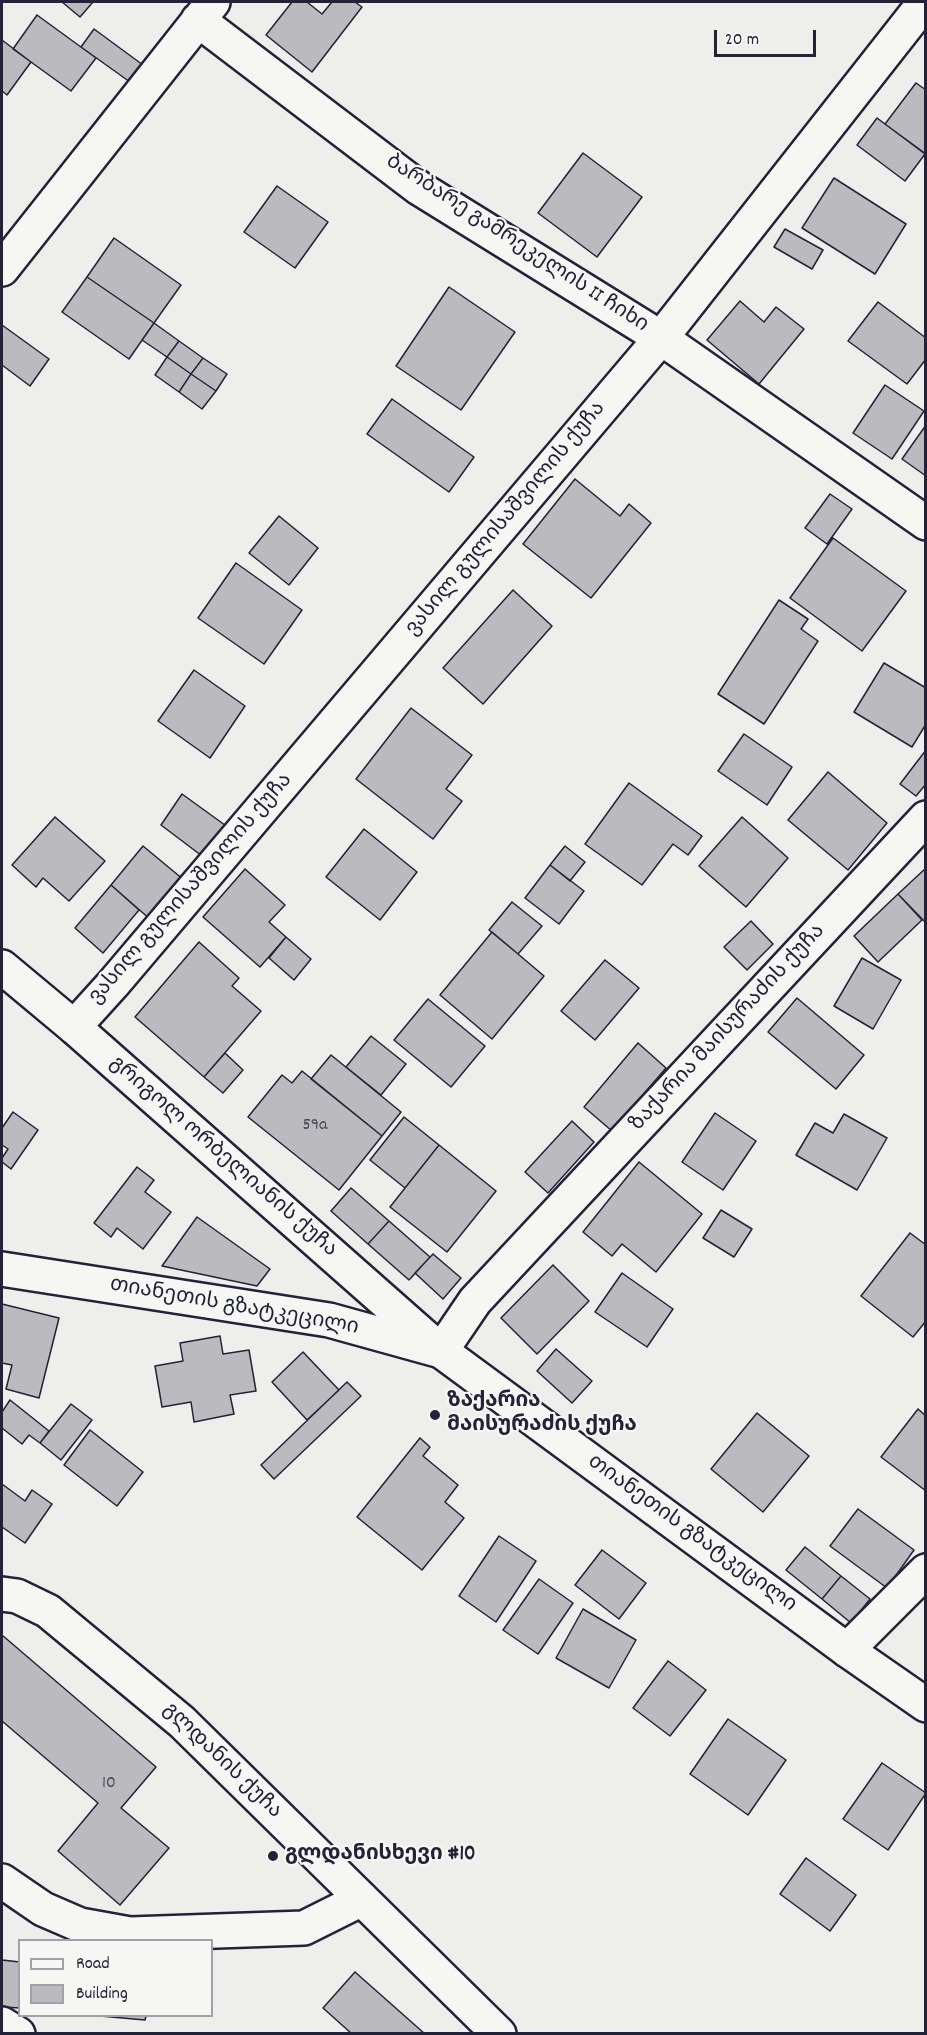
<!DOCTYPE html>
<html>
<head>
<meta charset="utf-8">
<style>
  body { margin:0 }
  #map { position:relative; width:927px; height:2035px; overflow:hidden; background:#eeeeeb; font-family:Dekko,sans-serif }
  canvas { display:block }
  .frame { position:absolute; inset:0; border:3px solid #22223b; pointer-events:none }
  .legend { position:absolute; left:18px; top:1939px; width:195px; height:78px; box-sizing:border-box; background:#f6f6f2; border:2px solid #a1a1a9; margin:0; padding:8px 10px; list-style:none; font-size:18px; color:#22223b }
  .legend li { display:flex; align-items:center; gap:12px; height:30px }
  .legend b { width:30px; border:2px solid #a1a1a9 }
  .scale { position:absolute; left:714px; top:30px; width:102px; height:27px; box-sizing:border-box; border:3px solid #22223b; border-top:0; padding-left:8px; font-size:18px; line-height:21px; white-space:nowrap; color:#22223b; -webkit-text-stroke:4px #f6f6f2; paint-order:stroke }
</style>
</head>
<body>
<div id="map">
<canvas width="927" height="2035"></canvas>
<div class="frame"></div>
<ul class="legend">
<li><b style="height:8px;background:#f6f6f2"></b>Road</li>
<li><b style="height:16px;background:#bbbbbf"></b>Building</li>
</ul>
<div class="scale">20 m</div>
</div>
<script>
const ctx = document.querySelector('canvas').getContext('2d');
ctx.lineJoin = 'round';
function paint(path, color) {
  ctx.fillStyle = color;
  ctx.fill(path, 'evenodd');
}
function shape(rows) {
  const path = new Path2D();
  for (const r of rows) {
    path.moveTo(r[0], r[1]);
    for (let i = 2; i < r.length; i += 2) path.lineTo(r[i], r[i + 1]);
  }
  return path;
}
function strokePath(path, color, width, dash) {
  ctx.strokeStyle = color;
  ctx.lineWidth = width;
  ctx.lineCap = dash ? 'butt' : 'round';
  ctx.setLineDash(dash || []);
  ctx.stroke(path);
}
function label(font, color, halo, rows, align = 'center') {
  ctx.font = font + ' Dekko,"Noto Sans Georgian",sans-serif';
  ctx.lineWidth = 4.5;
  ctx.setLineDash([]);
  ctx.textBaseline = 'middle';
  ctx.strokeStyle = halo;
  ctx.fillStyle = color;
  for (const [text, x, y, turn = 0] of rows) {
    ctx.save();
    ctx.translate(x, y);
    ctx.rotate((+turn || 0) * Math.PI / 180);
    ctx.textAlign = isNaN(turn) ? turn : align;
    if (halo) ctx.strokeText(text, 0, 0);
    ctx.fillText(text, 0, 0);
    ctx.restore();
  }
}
const building = shape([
  [62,2,93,2,80,17,62,2],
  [292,2,307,2,322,14,332,2,355,2,362,7,312,72,266,35,292,2],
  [37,15,96,58,71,91,13,49,37,15],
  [94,29,143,65,130,82,81,47,94,29],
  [2,40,31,62,7,95,2,91,2,40],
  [916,83,926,90,926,154,885,124,916,83],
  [877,118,925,154,905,181,857,145,877,118],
  [583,153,642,197,597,257,538,213,583,153],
  [834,178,906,224,875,274,802,228,834,178],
  [277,186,328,222,295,268,244,232,277,186],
  [785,229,823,250,812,269,774,247,785,229],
  [114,238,181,285,154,323,87,277,114,238],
  [87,277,154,323,129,359,62,312,87,277],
  [449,287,515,332,461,410,396,366,449,287],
  [740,301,764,322,776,307,804,329,759,384,707,340,740,301],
  [878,302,926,338,926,359,907,384,848,341,878,302],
  [154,323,179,341,167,357,142,340,154,323],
  [2,325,49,359,30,386,2,365,2,325],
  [179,341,203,358,191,374,167,357,179,341],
  [167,357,191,374,179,392,155,375,167,357],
  [203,358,227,374,216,391,191,374,203,358],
  [191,374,216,391,202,409,179,392,191,374],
  [885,385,924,411,892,459,853,433,885,385],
  [392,399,474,457,449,492,367,434,392,399],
  [926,425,926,476,902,459,926,425],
  [575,479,620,516,629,504,651,523,591,598,523,544,575,479],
  [830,494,852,509,827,544,805,528,830,494],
  [279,516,318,548,289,585,249,553,279,516],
  [833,538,906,591,862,651,790,598,833,538],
  [236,563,302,610,264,664,198,618,236,563],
  [513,590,552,626,483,704,443,668,513,590],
  [779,600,808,619,801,629,818,641,764,724,718,694,779,600],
  [884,663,926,688,926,724,912,747,854,712,884,663],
  [194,670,245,706,210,758,158,721,194,670],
  [411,708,472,755,446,789,462,801,433,839,356,779,411,708],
  [744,734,792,767,767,805,718,771,744,734],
  [926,750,926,784,916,796,900,784,926,750],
  [828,772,887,823,848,870,788,820,828,772],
  [629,783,702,836,688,855,673,844,642,885,585,844,629,783],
  [182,794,229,828,206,859,161,825,182,794],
  [55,817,105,861,69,901,43,878,36,887,12,865,55,817],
  [742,817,788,858,746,907,699,866,742,817],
  [364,829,417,872,380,920,326,877,364,829],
  [143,846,184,880,151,920,111,885,143,846],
  [565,846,585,862,570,881,550,865,565,846],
  [550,865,584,891,559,924,525,898,550,865],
  [926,868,926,923,898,894,926,868],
  [245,869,285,905,269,922,286,937,260,967,203,917,245,869],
  [111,885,139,910,103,953,75,928,111,885],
  [898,894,922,920,878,962,854,936,898,894],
  [512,902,542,926,518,954,489,930,512,902],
  [751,921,773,944,747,970,724,947,751,921],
  [492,932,544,976,492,1039,440,995,492,932],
  [286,937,311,959,294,980,269,958,286,937],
  [199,942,239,978,232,986,261,1011,204,1077,135,1017,199,942],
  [862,958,901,980,873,1029,834,1006,862,958],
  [605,960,639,988,595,1040,561,1011,605,960],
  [797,998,864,1055,836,1089,768,1032,797,998],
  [428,999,485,1046,451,1087,394,1040,428,999],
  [371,1036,406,1064,381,1095,346,1067,371,1036],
  [638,1043,666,1068,612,1131,584,1107,638,1043],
  [225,1053,243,1070,223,1093,204,1077,225,1053],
  [331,1055,401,1112,382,1136,311,1079,331,1055],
  [302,1071,382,1136,339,1190,248,1117,282,1075,292,1083,302,1071],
  [13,1112,38,1130,11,1169,2,1162,2,1158,8,1149,2,1145,2,1128,13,1112],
  [715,1113,756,1141,723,1190,682,1162,715,1113],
  [844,1114,887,1138,857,1190,796,1155,815,1123,833,1133,844,1114],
  [404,1117,439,1145,405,1188,370,1160,404,1117],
  [572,1121,594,1142,548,1193,525,1172,572,1121],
  [439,1145,496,1191,447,1252,390,1207,439,1145],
  [639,1162,702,1214,656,1272,622,1244,612,1256,583,1232,639,1162],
  [137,1167,154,1180,145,1192,171,1212,143,1249,117,1228,111,1237,94,1223,137,1167],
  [351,1188,389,1221,368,1244,331,1211,351,1188],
  [721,1210,752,1229,734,1257,703,1238,721,1210],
  [197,1217,270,1269,257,1286,162,1266,197,1217],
  [389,1221,430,1257,409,1280,368,1244,389,1221],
  [910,1233,926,1245,926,1321,913,1337,861,1296,910,1233],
  [433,1254,461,1278,443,1299,415,1273,433,1254],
  [553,1265,589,1301,537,1354,501,1318,553,1265],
  [622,1273,673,1309,647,1347,595,1312,622,1273],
  [2,1304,59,1318,39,1398,6,1389,12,1365,2,1363,2,1304],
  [220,1336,223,1354,249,1350,256,1391,230,1395,234,1414,194,1422,191,1402,162,1407,155,1366,183,1361,180,1343,220,1336],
  [556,1349,592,1381,572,1403,537,1371,556,1349],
  [303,1352,339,1390,307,1420,272,1382,303,1352],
  [347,1382,361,1396,274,1479,261,1465,347,1382],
  [10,1400,49,1431,40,1443,29,1435,22,1444,2,1428,2,1412,10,1400],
  [71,1404,92,1420,61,1460,40,1443,71,1404],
  [918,1409,926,1416,926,1491,881,1457,918,1409],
  [757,1413,809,1456,763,1512,711,1469,757,1413],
  [90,1430,143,1472,117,1506,64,1465,90,1430],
  [420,1438,430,1447,423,1456,458,1485,445,1502,464,1518,422,1570,357,1517,420,1438],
  [2,1484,25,1501,32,1490,52,1504,25,1543,2,1527,2,1484],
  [858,1509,914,1550,887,1588,830,1546,858,1509],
  [499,1536,536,1561,496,1622,459,1596,499,1536],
  [805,1547,841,1576,822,1599,786,1570,805,1547],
  [602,1550,646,1583,619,1619,575,1585,602,1550],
  [841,1576,870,1599,851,1623,822,1599,841,1576],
  [539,1579,573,1603,538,1654,503,1630,539,1579],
  [583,1609,636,1640,609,1688,556,1658,583,1609],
  [2,1635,156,1767,121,1808,169,1848,120,1905,58,1851,98,1803,2,1721,2,1635],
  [668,1661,706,1690,670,1736,633,1708,668,1661],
  [728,1719,786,1760,748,1815,690,1774,728,1719],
  [882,1763,926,1793,888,1850,843,1819,882,1763],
  [806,1858,856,1895,830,1931,780,1894,806,1858],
  [2,1960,20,1962,20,2008,2,2007,2,1960],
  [355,1972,425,2034,352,2034,323,2008,355,1972],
  [100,2016,146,2016,145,2020,100,2016]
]);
paint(building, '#bbbbbf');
strokePath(building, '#22223b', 1.5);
const minor = shape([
  [198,20,419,188,661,338,926,523],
  [2,269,213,2],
  [74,1027,113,984,661,338,925,2],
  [2,1269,329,1320,441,1351,475,1301,926,818],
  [2,1594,17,1596,48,1611,182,1722,499,2034],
  [847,1650,926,1571],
  [2,1881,43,1909,80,1925,130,1934,304,1928,362,1899],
  [2,2024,18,2034]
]);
const major = shape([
  [2,967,74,1027,441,1351,847,1650,926,1705]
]);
strokePath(minor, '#22223b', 38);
strokePath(major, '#22223b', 38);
strokePath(minor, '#f6f6f2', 33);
strokePath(major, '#f6f6f2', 33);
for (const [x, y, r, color] of [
  [435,1415,6,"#22223b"],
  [273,1856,6,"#22223b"]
]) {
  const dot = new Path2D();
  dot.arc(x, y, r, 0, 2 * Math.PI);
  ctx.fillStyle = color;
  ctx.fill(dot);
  strokePath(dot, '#f6f6f2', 2);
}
label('18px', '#48485c', null, [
  ["59a",315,1127],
  ["10",109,1785]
]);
label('21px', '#22223b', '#f6f6f2', [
  ["ბარბარე გამრეკელის II ჩიხი",516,245,33],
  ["ვასილ გულისაშვილის ქუჩა",507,520,-50],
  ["ვასილ გულისაშვილის ქუჩა",192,890,-49],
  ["ზაქარია მაისურაძის ქუჩა",729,1029,-47],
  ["გრიგოლ ორბელიანის ქუჩა",222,1158,41],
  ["თიანეთის გზატკეცილი",234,1308,10],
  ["თიანეთის გზატკეცილი",691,1535,36],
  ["გლდანის ქუჩა",221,1762,44]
]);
label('bold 21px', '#22223b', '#f6f6f2', [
  ["ზაქარია",447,1403],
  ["მაისურაძის ქუჩა",447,1427],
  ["გლდანისხევი #10",285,1856]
], 'left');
</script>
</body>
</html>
